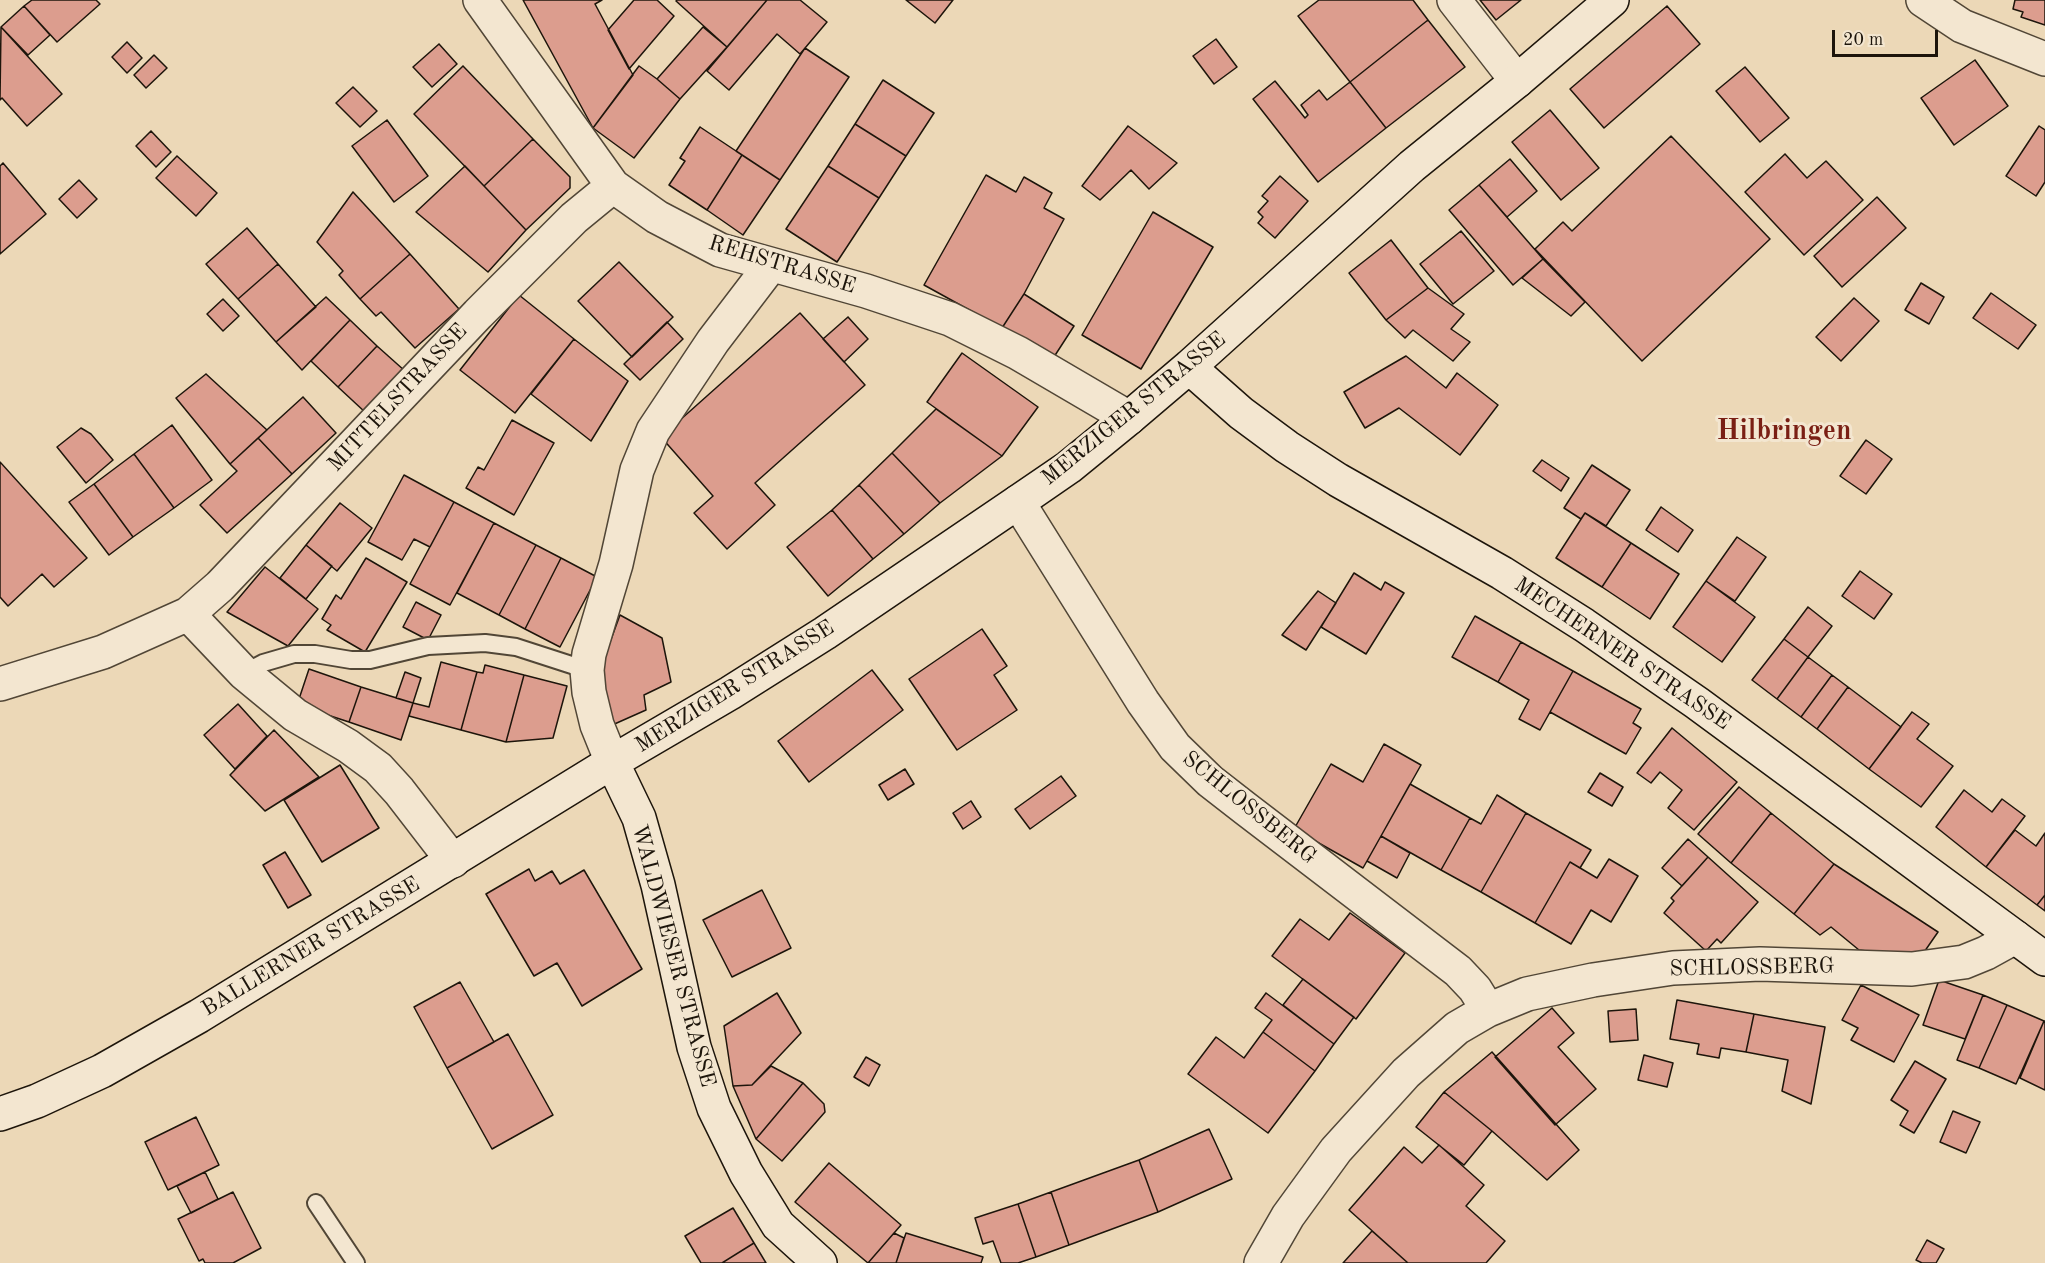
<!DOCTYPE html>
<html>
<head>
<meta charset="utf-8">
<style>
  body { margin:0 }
  #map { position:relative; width:2045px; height:1263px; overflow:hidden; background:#ecd8b7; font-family:"Old Standard TT",serif }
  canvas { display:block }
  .scale { position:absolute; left:1832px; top:30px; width:106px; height:27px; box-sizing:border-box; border:3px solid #1d150b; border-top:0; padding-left:8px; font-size:18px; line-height:21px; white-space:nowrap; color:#1d150b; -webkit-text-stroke:4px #f3e6d0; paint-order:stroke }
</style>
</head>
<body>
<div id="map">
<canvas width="2045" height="1263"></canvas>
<div class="scale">20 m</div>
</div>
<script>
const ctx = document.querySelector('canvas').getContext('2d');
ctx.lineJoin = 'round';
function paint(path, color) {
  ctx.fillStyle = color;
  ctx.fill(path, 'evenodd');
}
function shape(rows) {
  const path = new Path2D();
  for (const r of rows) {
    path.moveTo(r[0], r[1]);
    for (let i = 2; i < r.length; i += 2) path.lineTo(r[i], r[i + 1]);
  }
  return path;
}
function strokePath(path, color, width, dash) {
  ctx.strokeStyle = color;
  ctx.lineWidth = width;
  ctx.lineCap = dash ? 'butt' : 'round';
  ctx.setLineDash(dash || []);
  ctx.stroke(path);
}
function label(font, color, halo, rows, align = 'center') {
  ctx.font = font + ' "Old Standard TT",serif';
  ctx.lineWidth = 6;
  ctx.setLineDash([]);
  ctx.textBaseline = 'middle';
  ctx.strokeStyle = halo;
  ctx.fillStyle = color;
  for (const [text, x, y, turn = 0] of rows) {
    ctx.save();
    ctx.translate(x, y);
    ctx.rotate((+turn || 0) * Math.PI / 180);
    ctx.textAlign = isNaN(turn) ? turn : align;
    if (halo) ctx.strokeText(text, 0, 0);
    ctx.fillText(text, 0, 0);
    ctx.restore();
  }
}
const building = shape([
  [32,0,96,0,100,4,57,42,24,6,32,0],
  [523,0,602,0,595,4,633,75,593,128,523,0],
  [634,0,657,0,674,16,629,69,608,30,634,0],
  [767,0,727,47,676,1,677,0,767,0],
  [767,0,800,0,827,22,800,54,777,34,729,90,707,71,767,0],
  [906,0,953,0,935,23,906,0],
  [1319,0,1413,0,1428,20,1350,82,1298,16,1319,0],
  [1480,0,1521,0,1496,20,1480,0],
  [2015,0,2045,0,2045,25,2021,17,2023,12,2013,9,2015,0],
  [24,6,50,35,28,55,1,27,24,6],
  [1667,6,1700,44,1604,128,1570,89,1667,6],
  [1428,20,1465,67,1386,128,1350,82,1428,20],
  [1,27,62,94,27,126,2,98,0,100,1,27],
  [703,27,727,47,680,99,657,79,703,27],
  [1216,39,1237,67,1214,84,1193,56,1216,39],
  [127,42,142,58,127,73,112,57,127,42],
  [439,44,457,64,432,87,413,67,439,44],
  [805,48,849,77,780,180,736,151,805,48],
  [154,55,167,68,146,88,134,75,154,55],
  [1975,60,2008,106,1954,145,1921,98,1975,60],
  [463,66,533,139,484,186,414,114,463,66],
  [639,66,657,79,680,99,634,158,593,128,639,66],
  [1745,67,1789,118,1760,142,1716,91,1745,67],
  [883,80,934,113,906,156,855,124,883,80],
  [1275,81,1305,118,1308,115,1301,105,1319,90,1327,100,1350,82,1386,128,1318,182,1253,99,1275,81],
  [353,87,377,111,360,127,336,103,353,87],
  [1550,110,1599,168,1561,200,1512,142,1550,110],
  [387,120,428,176,394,202,352,146,387,120],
  [855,124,906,156,879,198,828,166,855,124],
  [1128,126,1177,163,1149,189,1131,170,1100,200,1082,186,1128,126],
  [2039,126,2045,130,2045,182,2036,196,2006,176,2039,126],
  [700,127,742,155,707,210,669,185,685,161,680,158,700,127],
  [151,131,171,152,156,167,136,146,151,131],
  [1671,136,1770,239,1642,361,1535,249,1563,222,1572,231,1671,136],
  [533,139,570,177,570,188,526,230,484,186,533,139],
  [1785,154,1807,178,1826,161,1863,200,1804,255,1745,192,1785,154],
  [742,155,780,180,743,235,707,210,742,155],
  [177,156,217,193,196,216,156,178,177,156],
  [1510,159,1537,191,1507,217,1479,185,1510,159],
  [3,163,46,214,0,254,0,166,3,163],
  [465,166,526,230,488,272,416,212,465,166],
  [828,166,879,198,837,262,786,229,828,166],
  [986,175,1016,192,1024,177,1052,193,1044,208,1064,219,1024,294,1002,328,924,285,986,175],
  [1280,176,1308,201,1275,238,1258,223,1263,217,1258,212,1268,201,1262,196,1280,176],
  [79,180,97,199,77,218,59,199,79,180],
  [1479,185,1543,259,1513,285,1449,210,1479,185],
  [353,192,410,254,360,299,339,275,343,271,317,242,353,192],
  [1877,197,1906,228,1842,287,1814,256,1877,197],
  [1153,212,1213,247,1141,369,1082,335,1153,212],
  [247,228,278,264,238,299,206,264,247,228],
  [1461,231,1494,271,1453,304,1420,264,1461,231],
  [1391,240,1428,288,1386,320,1349,273,1391,240],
  [410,254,459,309,415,348,381,312,376,316,360,299,410,254],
  [1543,259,1585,302,1571,316,1522,278,1543,259],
  [619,262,673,317,632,357,578,301,619,262],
  [278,264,316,307,276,342,238,299,278,264],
  [1921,283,1944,297,1929,324,1905,310,1921,283],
  [1428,288,1464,314,1451,329,1470,342,1453,361,1413,330,1405,338,1386,320,1428,288],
  [1991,293,2036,325,2018,349,1973,318,1991,293],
  [1024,294,1074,326,1052,360,1002,328,1024,294],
  [519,295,574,339,515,413,460,370,519,295],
  [326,297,350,320,302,370,276,342,326,297],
  [1854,298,1879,321,1841,361,1816,337,1854,298],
  [223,299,239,316,223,331,207,314,223,299],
  [800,313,865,385,755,483,775,505,727,549,694,513,713,496,661,437,800,313],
  [848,317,868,339,844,362,823,339,848,317],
  [350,320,377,346,338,387,311,361,350,320],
  [667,322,683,339,640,380,624,364,667,322],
  [574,339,628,381,591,441,531,394,574,339],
  [377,346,405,371,366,413,338,387,377,346],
  [962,353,1038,407,1002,456,927,402,962,353],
  [1406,356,1446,388,1457,373,1498,405,1460,455,1399,408,1365,428,1344,392,1406,356],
  [206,374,267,430,230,464,176,398,206,374],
  [303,397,336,433,292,474,258,438,303,397],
  [936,409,1002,456,940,503,892,453,936,409],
  [512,420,554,443,514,515,466,488,478,467,484,470,512,420],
  [172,425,212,480,174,508,134,454,172,425],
  [81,428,91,434,113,460,86,483,57,447,81,428],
  [258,438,292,474,227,533,200,505,237,471,230,464,258,438],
  [1866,440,1892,459,1866,494,1840,476,1866,440],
  [892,453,940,503,904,534,859,485,892,453],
  [134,454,174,508,133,537,94,484,134,454],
  [1542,460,1569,478,1561,491,1533,471,1542,460],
  [0,462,87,558,54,587,42,574,8,606,0,597,0,462],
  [1592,465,1630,490,1606,526,1585,513,1581,519,1564,508,1592,465],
  [404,475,454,502,430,547,414,539,402,560,368,542,404,475],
  [94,484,133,537,109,555,69,502,94,484],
  [859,485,904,534,873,559,832,510,859,485],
  [454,502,494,523,450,605,410,584,454,502],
  [340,503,372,528,337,571,306,545,340,503],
  [1661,507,1693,530,1678,552,1646,530,1661,507],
  [832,510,873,559,828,596,787,547,832,510],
  [1585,513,1631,543,1602,587,1556,558,1585,513],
  [494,523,536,545,499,615,457,593,494,523],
  [1737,537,1766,557,1735,601,1706,581,1737,537],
  [1631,543,1679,574,1650,619,1602,587,1631,543],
  [306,545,332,566,306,599,280,578,306,545],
  [536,545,561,558,525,629,499,615,536,545],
  [366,558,407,582,365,652,327,630,331,625,322,619,336,595,341,599,366,558],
  [561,558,597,577,560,647,525,629,561,558],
  [265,567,318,609,288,646,227,612,265,567],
  [1860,571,1892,594,1874,619,1842,596,1860,571],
  [1354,573,1381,590,1385,582,1404,593,1366,654,1321,627,1354,573],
  [1706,581,1755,617,1722,662,1673,627,1706,581],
  [1318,591,1336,603,1306,650,1282,635,1318,591],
  [416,602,441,615,428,640,403,627,416,602],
  [1808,607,1832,626,1808,657,1784,639,1808,607],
  [620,615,662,638,671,682,644,695,646,710,610,726,600,669,620,615],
  [1475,616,1521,642,1498,682,1452,657,1475,616],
  [982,629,1007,666,994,675,1017,710,957,750,909,679,982,629],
  [1784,639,1808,657,1777,699,1752,680,1784,639],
  [1521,642,1573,671,1540,730,1519,719,1529,700,1498,682,1521,642],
  [1808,657,1832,675,1801,717,1777,699,1808,657],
  [441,662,477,672,461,730,409,716,413,703,429,707,441,662],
  [485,665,524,675,506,742,461,730,477,672,483,673,485,665],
  [309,669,361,687,349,722,297,705,309,669],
  [872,670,903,710,809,782,778,741,872,670],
  [1573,671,1641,709,1633,723,1641,728,1626,754,1550,712,1573,671],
  [405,672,421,678,413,703,396,698,405,672],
  [524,675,567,686,553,738,506,742,524,675],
  [1832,675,1848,687,1817,729,1801,717,1832,675],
  [361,687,413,703,401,740,349,722,361,687],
  [1848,687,1901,727,1869,769,1817,729,1848,687],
  [238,704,267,736,235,769,204,735,238,704],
  [1912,712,1929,724,1917,739,1953,766,1921,807,1869,769,1912,712],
  [1672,728,1737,782,1694,830,1668,808,1682,790,1660,772,1651,783,1637,773,1672,728],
  [274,730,319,777,265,811,230,775,274,730],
  [1384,744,1421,765,1363,868,1294,829,1331,764,1363,782,1384,744],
  [340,765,379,828,322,862,284,800,340,765],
  [905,769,914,784,888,800,879,785,905,769],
  [1600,773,1623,787,1612,806,1588,792,1600,773],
  [1061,776,1076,796,1030,829,1015,809,1061,776],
  [1410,784,1470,818,1441,870,1381,836,1410,784],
  [1739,787,1771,813,1731,863,1698,834,1739,787],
  [1964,790,1992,812,2002,799,2025,816,1986,867,1936,827,1964,790],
  [1497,795,1526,813,1481,892,1441,870,1470,818,1481,824,1497,795],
  [971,801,981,817,963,829,953,813,971,801],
  [1526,813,1591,850,1580,868,1570,862,1535,923,1481,892,1526,813],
  [1771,813,1834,864,1794,914,1731,863,1771,813],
  [2015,830,2036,846,2045,833,2045,895,2037,905,1986,867,2015,830],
  [1381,836,1410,853,1397,878,1367,861,1381,836],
  [1688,839,1708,857,1682,886,1662,868,1688,839],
  [285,852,311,895,288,908,263,865,285,852],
  [1708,857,1758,902,1721,943,1717,939,1706,951,1664,913,1674,901,1671,898,1708,857],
  [1609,859,1638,876,1611,922,1591,910,1571,944,1535,923,1570,862,1597,878,1609,859],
  [1834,864,1938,932,1920,958,1859,950,1831,927,1820,935,1794,914,1834,864],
  [529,869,535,881,552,871,560,884,584,870,642,969,582,1006,557,963,534,976,486,894,529,869],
  [762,890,791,948,732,977,703,920,762,890],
  [2045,895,2045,911,2037,905,2045,895],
  [1350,913,1405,953,1356,1019,1272,956,1300,919,1329,940,1350,913],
  [1303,979,1354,1017,1334,1044,1283,1005,1303,979],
  [1939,980,1983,995,1965,1039,1923,1025,1939,980],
  [460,982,494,1042,447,1068,414,1007,460,982],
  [1861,985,1919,1015,1894,1062,1851,1040,1858,1028,1842,1020,1861,985],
  [777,993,801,1033,752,1085,733,1086,724,1026,777,993],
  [1266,993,1334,1044,1315,1071,1263,1032,1272,1020,1255,1008,1266,993],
  [1983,995,2007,1005,1979,1068,1957,1060,1983,995],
  [1677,1000,1754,1014,1746,1052,1721,1048,1719,1058,1697,1054,1699,1044,1670,1039,1677,1000],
  [2007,1005,2044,1021,2016,1084,1979,1068,2007,1005],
  [1552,1008,1574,1033,1558,1047,1596,1089,1555,1125,1495,1057,1552,1008],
  [1636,1009,1638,1040,1610,1042,1608,1011,1636,1009],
  [1754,1014,1825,1027,1811,1104,1782,1091,1788,1060,1746,1052,1754,1014],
  [2044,1021,2045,1021,2045,1090,2020,1078,2044,1021],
  [1263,1032,1315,1071,1268,1133,1188,1074,1216,1037,1244,1058,1263,1032],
  [508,1034,553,1115,492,1149,447,1068,508,1034],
  [1492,1052,1579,1150,1547,1180,1492,1131,1444,1092,1492,1052],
  [1644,1055,1673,1063,1667,1087,1638,1080,1644,1055],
  [866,1057,880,1065,869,1086,854,1077,866,1057],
  [1915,1061,1946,1079,1914,1133,1900,1125,1908,1111,1891,1100,1915,1061],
  [771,1066,803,1083,756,1139,733,1086,752,1085,771,1066],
  [803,1083,824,1104,825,1112,782,1161,756,1139,803,1083],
  [1444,1092,1492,1131,1464,1165,1416,1127,1444,1092],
  [1953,1111,1980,1122,1966,1153,1940,1142,1953,1111],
  [196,1117,219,1165,168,1190,145,1142,196,1117],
  [1209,1129,1232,1179,1158,1212,1139,1160,1209,1129],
  [1439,1145,1484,1185,1466,1206,1505,1241,1486,1263,1408,1263,1349,1210,1404,1147,1422,1163,1439,1145],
  [1139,1160,1158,1212,1069,1245,1051,1192,1139,1160],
  [829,1163,901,1225,868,1263,795,1202,829,1163],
  [205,1172,218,1199,191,1213,177,1186,205,1172],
  [233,1192,261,1248,233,1263,205,1263,203,1259,199,1261,178,1219,233,1192],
  [1051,1192,1069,1245,1036,1257,1018,1204,1051,1192],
  [1018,1204,1036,1257,1018,1263,1001,1263,993,1241,983,1244,975,1218,1018,1204],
  [733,1208,754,1243,722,1263,701,1263,685,1236,733,1208],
  [1372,1231,1408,1263,1343,1263,1372,1231],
  [894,1233,904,1238,896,1263,868,1263,894,1233],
  [906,1233,983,1257,981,1263,896,1263,906,1233],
  [1927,1240,1944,1249,1936,1263,1922,1263,1916,1260,1927,1240],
  [754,1243,766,1263,722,1263,754,1243]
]);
paint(building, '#dc9d8e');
strokePath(building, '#1d150b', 1.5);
const lane = shape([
  [244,673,263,663,294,654,315,654,351,660,370,660,428,646,485,643,516,647,587,670],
  [316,1203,356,1263]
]);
const street = shape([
  [480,0,613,186,657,217,720,250,866,291,950,319,1018,353,1129,418],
  [1454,0,1517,81],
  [1923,0,1962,26,2045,59],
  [1018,502,1143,702,1175,747,1210,781,1246,809,1458,971,1475,989,1488,1010],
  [188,614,244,673,295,715,348,746,378,768,399,791,453,861],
  [0,684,103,652,188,614,220,586,478,314,574,218,613,186],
  [612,762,597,725,589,692,587,670,589,654,616,564,637,470,653,431,713,341,771,265],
  [1261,1263,1288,1216,1336,1150,1406,1073,1457,1028,1488,1010,1527,994,1593,980,1673,968,1760,964,1912,969,1964,962,1986,953,2015,937]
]);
const secondary = shape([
  [1189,367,1241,413,1287,447,1338,480,1502,573,1584,625,1697,703,2045,959],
  [612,762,639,818,658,885,694,1047,714,1108,746,1173,778,1225,820,1263],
  [0,1114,37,1101,102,1071,199,1016,612,762,730,693,825,633,1018,502,1069,467,1129,418,1189,367,1412,166,1517,81,1612,0]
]);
strokePath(lane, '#514636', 20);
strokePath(street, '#514636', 36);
strokePath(secondary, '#1d150b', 36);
strokePath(lane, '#f3e6d0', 16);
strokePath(street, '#f3e6d0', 33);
strokePath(secondary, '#f3e6d0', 33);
label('22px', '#1d150b', '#f3e6d0', [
  ["REHSTRASSE",782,265,17],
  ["MITTELSTRASSE",398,398,-47],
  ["MERZIGER STRASSE",1134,409,-39],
  ["MECHERNER STRASSE",1622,654,34],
  ["MERZIGER STRASSE",735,687,-32],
  ["SCHLOSSBERG",1249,808,39],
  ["BALLERNER STRASSE",311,947,-31],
  ["WALDWIESER STRASSE",673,956,75],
  ["SCHLOSSBERG",1752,968,-1]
]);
label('bold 28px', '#7a1f14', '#f3e6d0', [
  ["Hilbringen",1784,432]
]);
</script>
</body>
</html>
